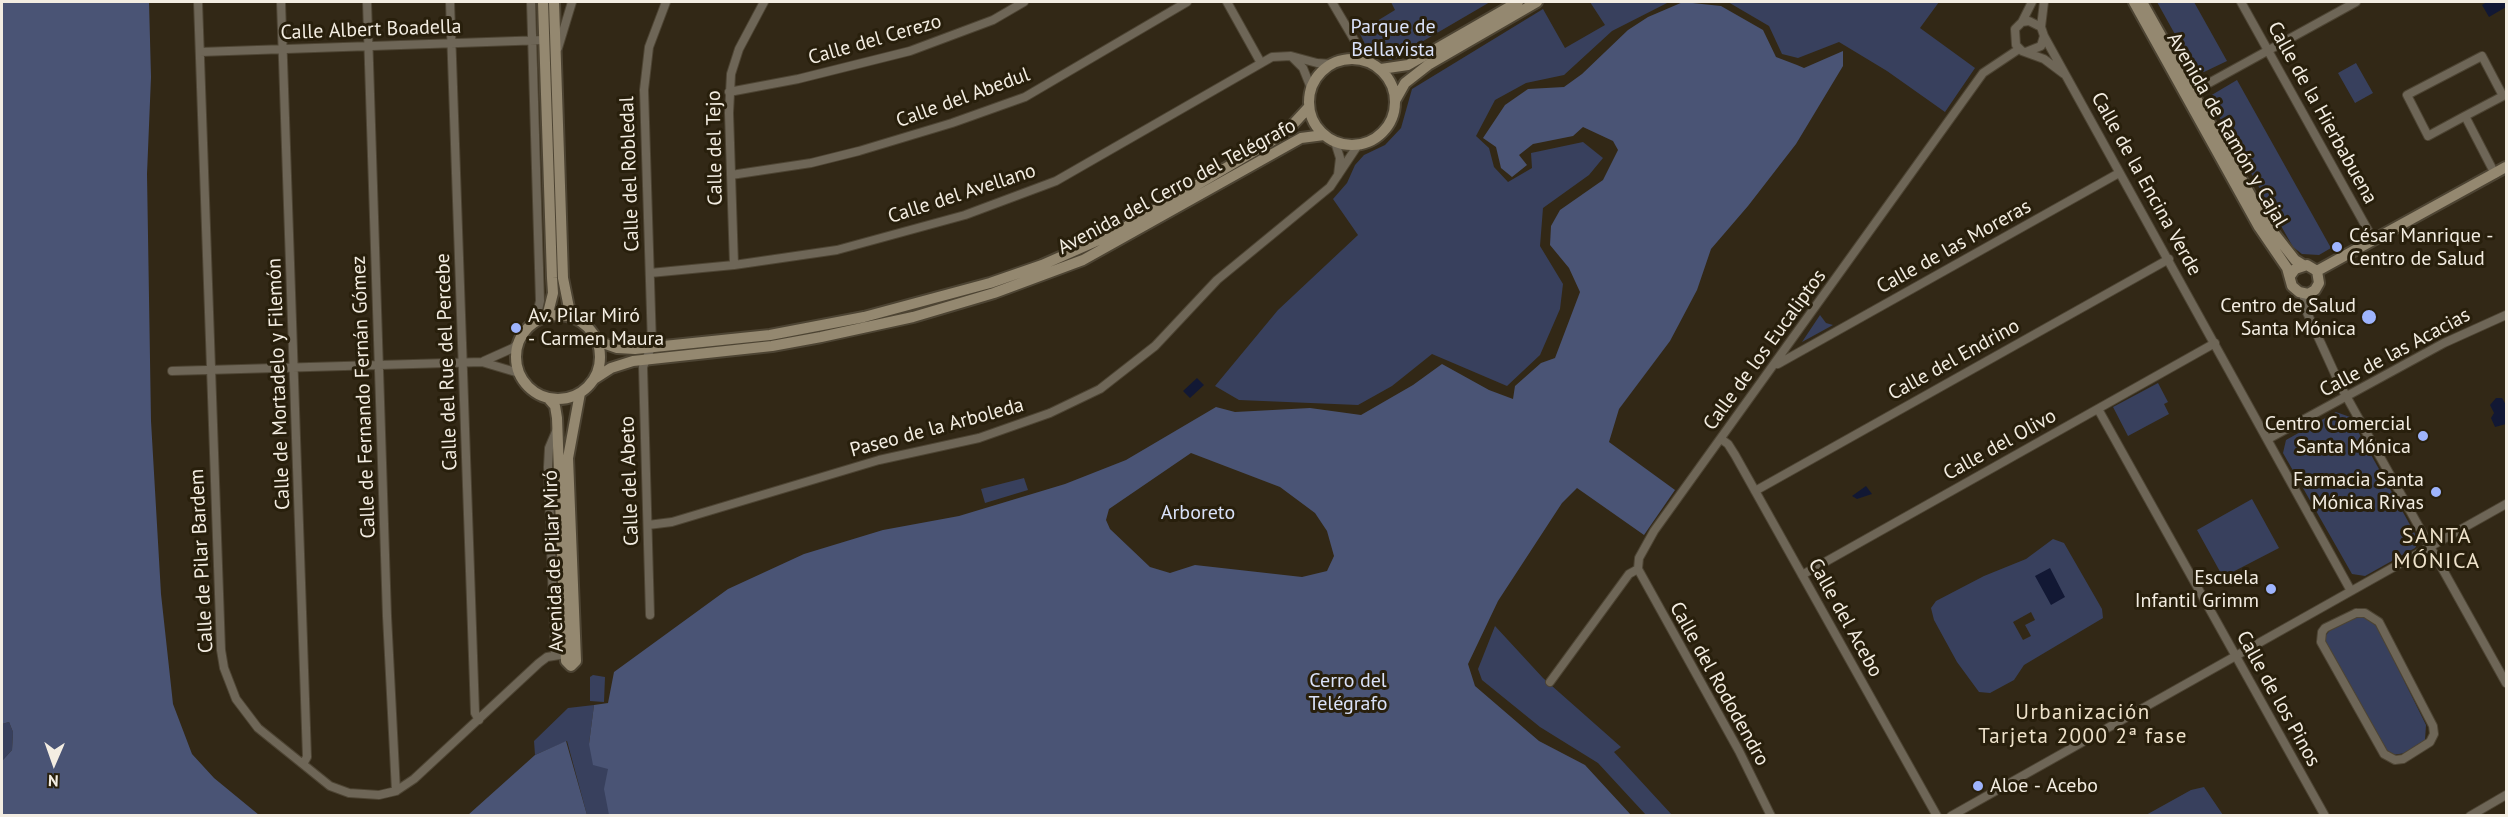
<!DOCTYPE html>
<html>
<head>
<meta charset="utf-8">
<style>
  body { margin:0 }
  #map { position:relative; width:2508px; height:817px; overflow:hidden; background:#322816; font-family:"PT Sans",sans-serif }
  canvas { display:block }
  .frame { position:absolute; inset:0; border:3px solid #f3ede2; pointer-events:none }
  .north { position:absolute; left:24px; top:733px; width:60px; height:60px; -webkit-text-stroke:4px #281f0c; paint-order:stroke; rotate:182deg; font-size:16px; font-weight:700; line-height:24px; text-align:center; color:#f3ede2 }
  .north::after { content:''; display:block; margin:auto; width:21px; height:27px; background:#f3ede2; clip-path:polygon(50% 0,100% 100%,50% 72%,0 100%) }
</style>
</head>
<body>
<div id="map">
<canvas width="2508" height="817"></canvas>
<div class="frame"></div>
<div class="north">N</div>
</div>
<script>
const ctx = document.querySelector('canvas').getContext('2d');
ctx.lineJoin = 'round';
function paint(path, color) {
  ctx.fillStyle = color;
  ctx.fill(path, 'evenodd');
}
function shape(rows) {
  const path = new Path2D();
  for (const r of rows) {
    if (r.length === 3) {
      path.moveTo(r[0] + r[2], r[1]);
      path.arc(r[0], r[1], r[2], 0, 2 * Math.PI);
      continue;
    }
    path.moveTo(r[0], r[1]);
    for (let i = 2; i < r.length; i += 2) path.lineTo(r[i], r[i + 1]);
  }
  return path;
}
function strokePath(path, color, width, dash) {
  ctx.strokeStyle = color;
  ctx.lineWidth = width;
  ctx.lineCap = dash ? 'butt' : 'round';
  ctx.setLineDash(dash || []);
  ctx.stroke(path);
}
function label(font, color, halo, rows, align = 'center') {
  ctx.font = font + ' "PT Sans",sans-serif';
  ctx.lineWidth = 6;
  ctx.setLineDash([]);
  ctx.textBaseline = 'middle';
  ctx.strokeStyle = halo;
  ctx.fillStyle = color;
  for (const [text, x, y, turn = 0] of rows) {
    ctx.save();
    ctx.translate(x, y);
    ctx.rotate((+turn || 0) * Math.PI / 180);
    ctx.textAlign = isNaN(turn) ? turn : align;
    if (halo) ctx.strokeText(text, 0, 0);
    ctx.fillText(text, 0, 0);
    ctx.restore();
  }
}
paint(shape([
  [1391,2,1490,2,1413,47,1416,52,1390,60,1368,50,1359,32,1395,10],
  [1590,2,1669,2,1612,31,1564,75,1526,83,1495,100,1476,136,1489,148,1494,167,1508,182,1532,168,1531,153,1583,142,1603,158,1589,175,1543,208,1540,246,1563,284,1560,309,1540,355,1507,386,1432,354,1392,386,1358,405,1239,400,1215,386,1278,310,1358,235,1333,199,1347,183,1355,165,1364,155,1385,145,1401,128,1412,89,1543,9,1565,48,1605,25],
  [1728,2,1939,2,1920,28,1975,68,1945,112,1887,71,1839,42,1798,58,1782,54,1769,26],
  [2157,2,2194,2,2227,61,2204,72,2196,72],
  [2356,63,2373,93,2355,103,2338,73],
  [2237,80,2331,248,2319,255,2302,254,2293,247,2210,101,2210,96],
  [1820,315,1826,323,1833,325,1802,342],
  [2158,383,2168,402,2164,404,2169,414,2128,436,2113,407],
  [2336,412,2350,417,2419,541,2415,548,2365,576,2352,574,2283,453,2286,440],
  [1024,478,1028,490,985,503,981,489],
  [2252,499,2279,548,2223,577,2197,530],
  [2053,539,2064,543,2102,609,2103,618,2024,665,2014,680,1990,693,1979,692,1957,662,1934,620,1931,608,1936,601,1984,576,2026,559],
  [2031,612,2035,620,2025,625,2031,636,2023,640,2013,622],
  [2355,617,2364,617,2376,624,2426,725,2425,740,2406,753,2392,755,2386,752,2326,648,2326,635,2331,629],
  [1495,626,1543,678,1621,747,1614,752,1672,815,1646,815,1598,763,1540,727,1482,680,1478,669],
  [593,675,605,677,604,702,590,701,590,677],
  [594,705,589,744,837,815,587,815,567,741,535,755,534,741,568,708],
  [9,722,13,732,12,750,2,761,2,724],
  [2204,787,2223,815,2146,815,2191,790]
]), '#38405d');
paint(shape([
  [2,2,149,2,151,77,147,174,151,421,161,594,173,704,192,754,214,778,259,815,2,815,2,761,12,750,13,732,9,722,2,724],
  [1683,2,1721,6,1763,30,1776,57,1797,65,1804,68,1843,51,1843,66,1796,144,1748,206,1711,249,1697,290,1670,341,1619,409,1609,442,1675,490,1644,535,1577,488,1562,503,1498,601,1468,664,1475,686,1539,741,1585,765,1631,815,609,815,604,789,608,769,593,765,589,744,594,705,608,703,614,672,728,589,804,554,883,530,959,516,1065,484,1126,460,1216,407,1235,412,1310,408,1361,415,1413,385,1442,364,1489,390,1513,399,1515,386,1541,363,1555,358,1580,292,1569,268,1550,245,1551,226,1560,210,1603,180,1618,150,1613,141,1583,127,1573,136,1533,144,1519,155,1527,165,1512,177,1501,168,1496,147,1483,138,1505,105,1528,89,1564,87,1582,74,1628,30,1648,17],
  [1191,453,1280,487,1315,513,1327,531,1334,556,1327,571,1302,577,1195,565,1170,573,1150,567,1110,529,1106,520,1109,509],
  [566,741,587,815,468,815,535,755]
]), '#4a5475');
paint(shape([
  [2487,2,2506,2,2506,7,2489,17,2482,5],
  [1197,378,1204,385,1190,398,1183,391],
  [2496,398,2502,398,2506,405,2506,424,2495,427,2491,418,2494,413,2490,405],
  [1866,486,1872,494,1857,499,1852,496],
  [2050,568,2065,597,2051,605,2035,576]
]), '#121834');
const street = shape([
  [198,2,221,650,224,668,236,699,258,728,330,786,349,793,379,795,396,791,414,779,539,663,547,657,566,654],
  [281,2,307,757,303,764],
  [367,2,387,616,396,791],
  [450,2,475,713,479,720],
  [531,2,540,301,535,323],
  [1227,2,1261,63],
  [1332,2,1362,53,1372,63],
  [2241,2,2374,241],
  [2022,22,2032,2],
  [2041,27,2044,2],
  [2044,36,2351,591],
  [558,48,572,2],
  [200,52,544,40],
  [2026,52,2041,46,2044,36,2041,27,2029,21,2022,22,2015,29,2016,45,2022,51,2044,59,2064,74],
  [1292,57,1303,68,1311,88],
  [729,92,798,79,910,51,993,20,1024,2],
  [2189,94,2356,2],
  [2465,116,2428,136,2407,95,2482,56,2503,96,2465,116,2495,174],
  [1335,142,1340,158,1338,175],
  [731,175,811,163,859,151,952,123,1025,97,1187,2],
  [734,265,729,113,731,74,739,49,764,2],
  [650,273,734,265,837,250,965,215,1056,181,1272,57,1291,56,1317,63,1331,64],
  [2304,294,2304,306,2340,385,2506,683],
  [484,361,513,348,520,341],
  [1778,364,2119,173],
  [172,371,482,362,519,373],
  [2098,409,2325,816],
  [1721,439,1728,444,1735,455,1937,816],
  [2268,439,2444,343,2506,315],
  [1755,491,2169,259],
  [648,525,672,522,879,460,979,438,1050,413,1100,389,1155,346,1217,280,1330,187,1358,145],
  [1638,569,1639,558,1654,531,1983,73,2019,49],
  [1638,569,1739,751,1771,816],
  [1802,575,2215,343],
  [2356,613,2365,613,2379,622,2433,726,2434,734,2430,742,2403,759,2395,760,2384,754,2321,642,2322,632,2325,628,2356,613],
  [650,615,643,367,652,345,644,90,649,47,666,2],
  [555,655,548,467,549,448,557,429],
  [1550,682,1629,574,1638,569],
  [1951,816,2506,504],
  [2470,816,2506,795]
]);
const secondary = shape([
  [543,2,552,278,553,293,547,317],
  [554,2,563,278,569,308,576,319],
  [2134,2,2259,227,2287,268,2292,286,2299,292,2308,294,2315,290,2319,283,2317,271,2307,265,2295,269,2290,276],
  [2142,2,2266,223,2295,260,2303,265],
  [1352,102,43],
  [1381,69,1408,65,1518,2],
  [1396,99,1405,83,1428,65,1537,2],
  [2317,271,2506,167],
  [558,357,42],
  [597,341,617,348,635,349,770,335,864,317,990,283,1042,265,1117,232,1285,133,1309,107],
  [594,379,611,368,633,361,772,346,821,337,913,317,994,293,1083,260,1301,138,1324,135],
  [548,398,555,406,557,418,566,661,571,666,576,661,568,458,580,393]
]);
strokePath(street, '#4d4433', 10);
strokePath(secondary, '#4d4433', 14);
strokePath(street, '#6e6657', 8);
strokePath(secondary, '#948870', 10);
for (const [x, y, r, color] of [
  [2337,247,6,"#9eb4fd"],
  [2369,317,8,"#9eb4fd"],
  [516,328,6,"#9eb4fd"],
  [2423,436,6,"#9eb4fd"],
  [2436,492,6,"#9eb4fd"],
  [2271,589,6,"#9eb4fd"],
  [1978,786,6,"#9eb4fd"]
]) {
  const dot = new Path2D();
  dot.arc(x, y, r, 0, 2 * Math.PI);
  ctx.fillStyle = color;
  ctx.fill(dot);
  strokePath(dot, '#281f0c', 2);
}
label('20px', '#dae2fa', '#281f0c', [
  ["Parque de",1393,27],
  ["Bellavista",1393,50],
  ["Arboreto",1198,513],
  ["Cerro del",1348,681],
  ["Telégrafo",1348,704]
]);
label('20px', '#f3ede2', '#281f0c', [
  ["Calle Albert Boadella",371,30,-2],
  ["Calle del Cerezo",875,40,-16],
  ["Calle del Abedul",963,98,-20],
  ["Calle de la Hierbabuena",2322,113,61],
  ["Avenida de Ramón y Cajal",2227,130,60],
  ["Calle del Tejo",715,148,-91],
  ["Calle del Robledal",630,174,-92],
  ["Calle de la Encina Verde",2146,184,61],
  ["Avenida del Cerro del Telégrafo",1177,187,-28],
  ["Calle del Avellano",962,194,-18],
  ["Calle de las Moreras",1954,247,-29],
  ["Calle de los Eucaliptos",1765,350,-54],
  ["Calle de las Acacias",2395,353,-28],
  ["Calle del Endrino",1954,360,-29],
  ["Calle del Rue del Percebe",447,362,-92],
  ["Calle de Mortadelo y Filemón",279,384,-92],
  ["Calle de Fernando Fernán Gómez",364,397,-92],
  ["Paseo de la Arboleda",937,428,-15],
  ["Calle del Olivo",2000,445,-29],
  ["Calle del Abeto",630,481,-92],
  ["Calle de Pilar Bardem",202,561,-93],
  ["Avenida de Pilar Miró",554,561,-92],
  ["Calle del Acebo",1845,618,61],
  ["Calle del Rododendro",1719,684,61],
  ["Calle de los Pinos",2278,699,61]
]);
label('20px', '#f3ede2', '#281f0c', [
  ["César Manrique -",2349,236,"left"],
  ["Centro de Salud",2349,259,"left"],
  ["Centro de Salud",2356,306],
  ["Santa Mónica",2356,329],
  ["Av. Pilar Miró",528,316,"left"],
  ["- Carmen Maura",528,339,"left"],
  ["Centro Comercial",2411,424],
  ["Santa Mónica",2411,447],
  ["Farmacia Santa",2424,480],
  ["Mónica Rivas",2424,503],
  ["Escuela",2259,578],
  ["Infantil Grimm",2259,601],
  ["Aloe - Acebo",1990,786,"left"]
], 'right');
ctx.letterSpacing = '1.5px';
label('21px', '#eee2cb', '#281f0c', [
  ["Urbanización",2083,713],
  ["Tarjeta 2000 2ª fase",2083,737]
]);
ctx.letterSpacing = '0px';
ctx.letterSpacing = '1.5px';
label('22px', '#eee2cb', '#281f0c', [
  ["SANTA",2437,537],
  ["MÓNICA",2437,562]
]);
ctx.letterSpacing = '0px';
</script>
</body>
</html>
